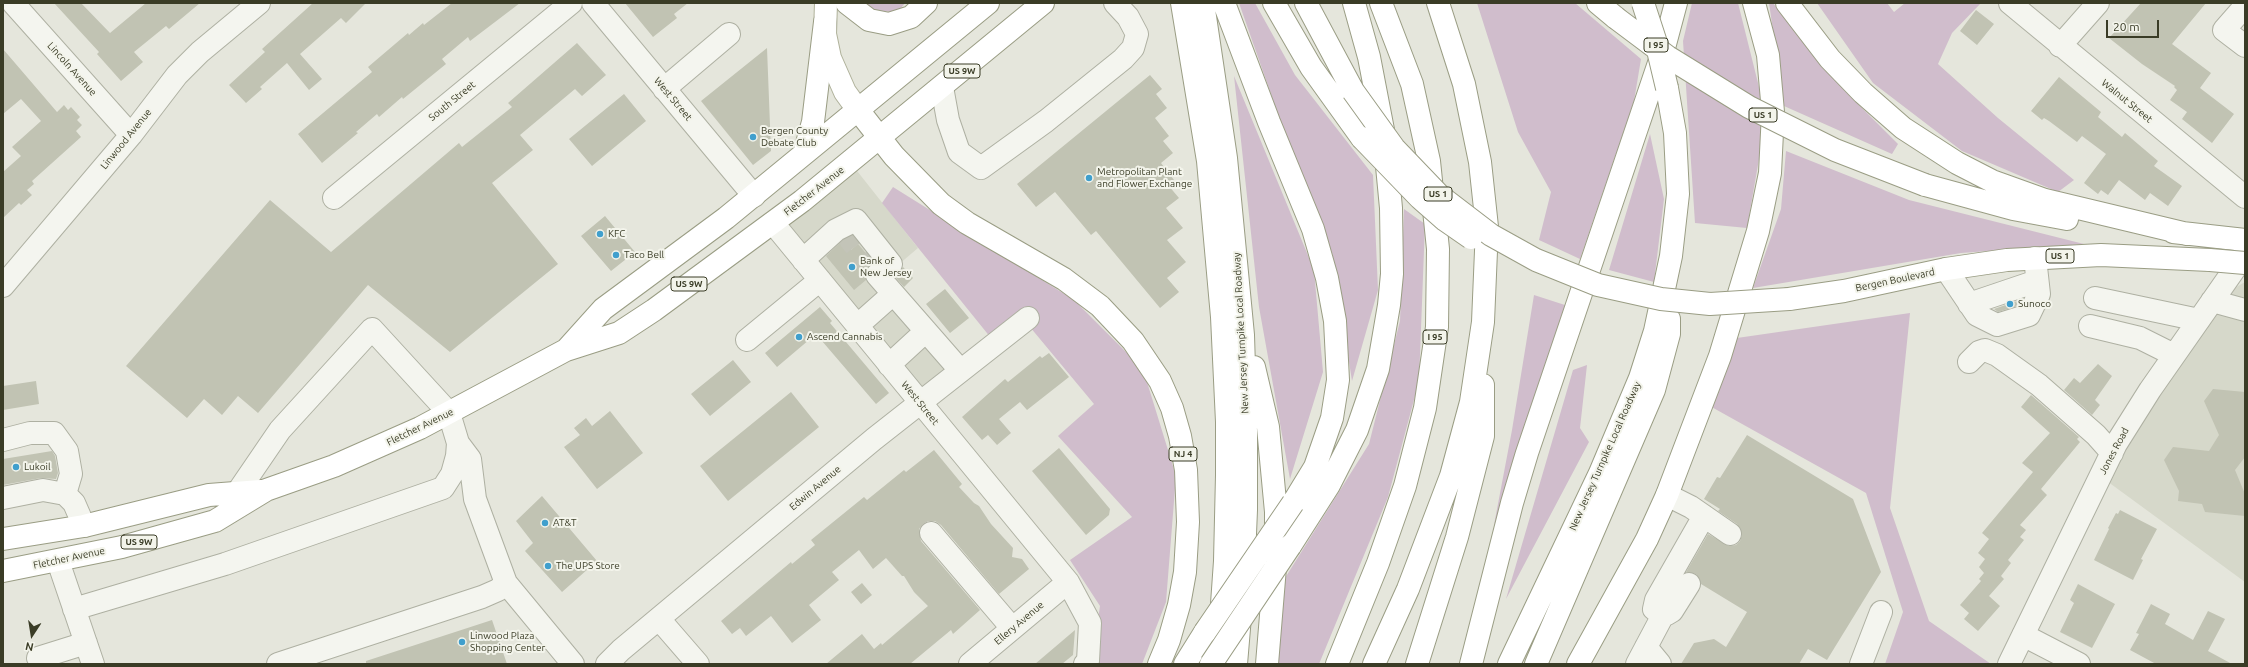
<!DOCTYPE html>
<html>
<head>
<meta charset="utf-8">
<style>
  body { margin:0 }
  #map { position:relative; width:2248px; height:667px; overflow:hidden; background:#e5e6dc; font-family:Ubuntu,sans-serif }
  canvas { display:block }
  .frame { position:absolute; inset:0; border:4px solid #3a3c26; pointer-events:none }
  .north { position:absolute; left:12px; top:615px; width:40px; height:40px; -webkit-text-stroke:3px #f3f4eb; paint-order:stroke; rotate:192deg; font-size:11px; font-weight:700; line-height:16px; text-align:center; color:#3a3c26 }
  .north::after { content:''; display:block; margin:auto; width:14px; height:18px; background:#3a3c26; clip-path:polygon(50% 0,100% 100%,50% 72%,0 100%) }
  .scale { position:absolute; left:2106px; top:20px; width:53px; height:18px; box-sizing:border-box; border:2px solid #3a3c26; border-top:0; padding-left:5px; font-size:12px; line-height:14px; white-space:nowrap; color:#3a3c26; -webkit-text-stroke:3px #f3f4eb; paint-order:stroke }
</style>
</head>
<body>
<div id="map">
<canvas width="2248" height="667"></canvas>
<div class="frame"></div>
<div class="north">N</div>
<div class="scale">20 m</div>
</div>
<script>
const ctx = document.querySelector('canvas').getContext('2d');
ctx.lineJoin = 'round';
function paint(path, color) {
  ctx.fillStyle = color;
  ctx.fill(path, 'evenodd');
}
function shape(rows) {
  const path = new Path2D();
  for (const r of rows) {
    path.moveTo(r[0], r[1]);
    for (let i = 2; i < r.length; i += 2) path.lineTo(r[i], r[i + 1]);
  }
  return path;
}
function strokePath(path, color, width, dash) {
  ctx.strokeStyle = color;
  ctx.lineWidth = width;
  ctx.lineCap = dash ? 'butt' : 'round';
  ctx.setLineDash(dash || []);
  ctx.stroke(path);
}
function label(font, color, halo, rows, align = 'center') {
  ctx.font = font + ' Ubuntu,sans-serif';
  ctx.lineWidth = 4;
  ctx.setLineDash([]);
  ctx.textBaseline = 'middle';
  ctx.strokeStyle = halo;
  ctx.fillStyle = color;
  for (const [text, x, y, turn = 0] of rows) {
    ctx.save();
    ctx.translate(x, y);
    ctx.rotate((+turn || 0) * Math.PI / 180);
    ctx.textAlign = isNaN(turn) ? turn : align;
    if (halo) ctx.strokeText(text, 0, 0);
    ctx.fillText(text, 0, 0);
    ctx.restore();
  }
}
paint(shape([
  [850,162,918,248,885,276,963,368,920,403,773,223],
  [2245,282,2245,582,2100,476,2212,301]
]), '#d6d8ca');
paint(shape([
  [864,3,905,3,898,12,874,11],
  [1239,3,1255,3,1295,75,1373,175,1378,290,1352,381,1332,253,1279,117],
  [1477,3,1575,3,1641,59,1634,101,1580,259,1539,240,1551,192,1518,132],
  [1692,3,1738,3,1760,91,1763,136,1747,228,1695,223,1683,41],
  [1769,3,1773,3,1838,84,1898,144,1892,154,1784,106],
  [1817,3,1887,3,1894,12,1905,3,1981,3,1952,33,1938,64,1998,118,2074,180,2058,192,1962,151,1873,83],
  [1234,76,1314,270,1323,372,1290,479,1259,307],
  [1650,134,1664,199,1654,282,1609,270],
  [1786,151,1909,200,2084,244,1961,253,1753,288,1781,209],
  [893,187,1074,300,1143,369,1176,476,1166,602,1142,664,1091,664,1100,606,1070,560,1132,517,1058,436,1094,404,1025,321,995,343,882,203],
  [1404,209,1425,224,1419,381,1388,497,1319,664,1274,664,1280,586,1369,444,1400,321],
  [1534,295,1568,306,1494,525,1512,430],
  [1910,313,1890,508,1929,621,1991,664,1885,664,1903,612,1866,493,1708,405,1730,339],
  [1587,365,1580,428,1589,442,1506,599,1573,370]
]), '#d0bdcc');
paint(shape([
  [54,3,81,3,110,33,146,3,200,3,169,29,166,26,134,52,143,62,121,81,97,54,99,52],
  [313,3,366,3,346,23,341,18,300,54,322,79,309,90,287,63,260,87,262,89,246,103,229,85,265,52,262,49],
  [452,3,520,3,470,41,468,37,442,59,446,64,403,99,402,97,379,117,377,114,356,132,358,133,322,163,298,134,372,72,368,67,408,33,409,35,423,23,424,25],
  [625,3,688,3,674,14,677,18,653,37],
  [2141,3,2206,3,2172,44,2211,73,2200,88,2234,114,2212,143,2182,119,2187,112,2170,100,2177,90,2174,87,2175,86,2142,64,2109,38],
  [1976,10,1994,24,1977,45,1960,31],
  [577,43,606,75,582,96,575,89,520,135,533,150,492,183,558,264,450,352,368,285,258,413,238,396,222,415,204,399,187,418,126,366,270,200,331,252,459,143,462,147,512,107,508,103],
  [767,48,771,151,753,165,701,101],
  [3,49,57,112,64,105,68,110,71,107,80,117,77,120,82,125,76,131,81,137,32,181,34,184,27,190,32,195,21,205,19,203,3,218,3,172,21,156,12,147,41,121,21,99,3,114],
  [1150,75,1162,89,1156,94,1167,108,1155,118,1169,136,1163,141,1173,153,1161,163,1174,180,1168,185,1179,198,1166,208,1183,228,1167,240,1186,262,1167,278,1179,292,1160,308,1096,231,1091,235,1055,192,1036,207,1017,184],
  [2059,77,2101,112,2098,117,2122,137,2125,133,2158,161,2154,166,2182,186,2168,206,2150,193,2145,200,2119,180,2108,195,2101,190,2098,194,2084,183,2106,154,2082,136,2077,142,2049,121,2044,118,2042,120,2031,111],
  [624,94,646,121,592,166,569,139],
  [605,216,635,252,611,271,581,236],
  [843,240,851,250,858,244,869,257,861,263,866,269,866,280,854,290,826,256],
  [903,267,913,278,904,287,895,277],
  [945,289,969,318,950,333,926,304],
  [2023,299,2020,305,1998,312,1994,309],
  [820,307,832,321,830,323,889,393,876,404,816,334,777,367,765,353],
  [1049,353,1069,377,1027,410,1020,402,999,419,1011,433,997,445,988,435,982,440,962,417,1005,379,1008,382,1040,356,1042,358],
  [733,360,751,382,710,416,691,394],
  [2098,364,2112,376,2095,400,2100,405,2092,415,2064,390,2074,378,2080,383],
  [36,381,39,404,3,410,3,386],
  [2213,389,2245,392,2245,457,2235,470,2245,494,2245,516,2205,512,2202,504,2178,501,2179,491,2164,460,2173,447,2209,451,2219,435,2204,401],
  [791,392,819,427,728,501,700,466],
  [2031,395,2079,437,2077,439,2080,442,2041,489,2047,495,2020,525,2026,530,2020,537,2024,540,2008,560,2011,563,2001,576,2004,579,1989,596,2000,606,1978,631,1964,619,1969,613,1960,605,1981,581,1979,579,1984,573,1979,567,1985,559,1978,553,1989,539,1982,533,2033,472,2022,463,2050,433,2021,407],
  [610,411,643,453,597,489,564,447,580,435,574,428,586,418,592,426],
  [1747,435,1853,499,1881,572,1827,660,1808,649,1799,664,1681,664,1694,643,1714,639,1726,647,1747,612,1701,584,1696,574,1686,572,1708,534,1729,546,1736,545,1740,541,1742,535,1737,524,1718,511,1720,509,1704,499,1717,477,1720,478],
  [1059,448,1110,509,1109,515,1086,535,1032,471],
  [934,450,962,484,959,487,974,503,979,506,991,524,1013,548,1012,557,1022,559,1029,569,999,594,941,525,935,521,928,521,923,524,919,529,921,541,980,610,953,634,951,630,910,664,826,664,862,634,874,649,881,643,882,645,928,606,914,592,904,576,902,576,886,558,873,569,859,550,832,572,839,580,809,605,821,620,792,643,771,616,746,636,740,628,732,634,721,621,791,562,792,564,815,545,811,540,864,497,867,500,904,470,906,472],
  [52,451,55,456,58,473,56,479,41,478,3,485,3,459],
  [542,496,597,561,562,592,525,551,533,543,516,521],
  [2120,510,2157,529,2141,559,2143,560,2133,580,2094,560,2109,529,2108,528,2116,513,2118,514],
  [862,583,872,595,861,604,851,592],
  [2078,584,2115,604,2092,648,2060,632,2074,603,2070,600],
  [2151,604,2170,614,2165,624,2193,640,2208,611,2225,619,2208,651,2232,664,2156,664,2130,650,2139,634,2136,633],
  [492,620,507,664,366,664,366,661],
  [1075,630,1073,655,1062,664,1035,664]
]), '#c1c3b3');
strokePath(shape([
  [842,229,877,275]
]), '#c3c4b8', 22, [22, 11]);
const minor = shape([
  [13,3,131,135],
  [593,3,754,196],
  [2010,3,2245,197],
  [2245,6,2224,30,2245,46],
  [2060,46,2098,3],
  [942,87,948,120,959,152,981,168,1046,121,1123,59,1133,48,1137,34,1128,17,1115,3],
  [664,89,729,34],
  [334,198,571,3],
  [773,223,1068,582,1090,623,1088,661,1085,664],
  [803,260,836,230,856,220,891,264,877,275,960,370],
  [1946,269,1977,315,1997,325,2029,315,2039,294,2035,258],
  [3,286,131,135,177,75,200,52,259,3],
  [2095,298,2199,320],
  [2212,301,2245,310],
  [1969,304,2037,281],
  [857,326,893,294],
  [2090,326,2140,338,2174,355],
  [747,340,820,280],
  [1969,362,1979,352,1985,350,1997,355,2039,385,2096,435,2112,453],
  [889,365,926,331],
  [3,440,30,433,54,433,67,451,71,474,65,494],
  [458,443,470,459,475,499,506,583,573,664],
  [1667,495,1691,507,1730,534],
  [3,498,43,490,65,494,74,503,84,526],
  [931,533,1012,628],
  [58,561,93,664],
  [1689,584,1672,611,1667,614,1663,615,1654,609,1656,600,1704,516],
  [74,609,225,564,443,488,452,474,457,456,458,443,449,413,372,329,280,430,237,493],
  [659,619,698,664],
  [2023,635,2079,664],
  [1646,647,1660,664],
  [38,658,86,643],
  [278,664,482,597,498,590,506,583],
  [607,664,621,650,874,439,1028,318],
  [970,664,1068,582],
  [1637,664,1663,615],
  [1861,664,1881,612],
  [2009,664,2116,444,2150,390,2245,254]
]);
const major = shape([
  [826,3,825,34,830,58,845,92,858,110]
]);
const highway = shape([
  [847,3,869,20,889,24,911,17,926,3],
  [1182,3,1208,161,1222,317,1227,422,1227,475,1225,561,1218,661],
  [1203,3,1226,158,1243,335,1246,431,1246,510,1243,581,1236,664],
  [1224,3,1269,122,1313,229,1327,278,1335,321,1338,380,1332,418,1315,467,1293,503],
  [1274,3,1311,67,1362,138],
  [1306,3,1353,91],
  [1598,3,1616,18],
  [1787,3,1830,59,1863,93,1903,128,1957,163,1992,181,2045,200,2187,234],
  [858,110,894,156,941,204,967,223,1064,279,1100,306,1133,341,1160,381,1172,408,1180,436,1186,470,1188,522,1185,572,1179,605,1169,640,1159,664],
  [804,154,813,122,825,22],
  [1925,185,2013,209,2067,219],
  [2173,232,2245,240],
  [1789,299,1844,291,1946,269,2007,260,2101,255,2210,260],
  [567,349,603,309,726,218,988,3],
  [1254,367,1268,427,1276,512,1276,555,1267,664],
  [3,539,84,526,209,495,261,491],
  [1290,546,1329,485,1357,430,1378,369,1389,305,1392,274,1391,208,1384,135,1369,57,1354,3],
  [3,571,122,547,215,521,266,490,334,466,420,428,566,350,619,333,654,310,802,201,1043,3],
  [1185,664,1205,632],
  [1337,664,1378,563,1405,486,1425,408,1437,327,1438,249,1429,161,1412,84,1381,3],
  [1374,664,1408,589,1451,476,1471,402,1483,322,1487,227,1480,162,1464,84,1438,3],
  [1417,664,1457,537,1483,436,1483,385],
  [1471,664,1512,503,1527,453,1664,48,1676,3],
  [1509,664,1600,473,1640,378,1655,331,1671,256,1678,194,1675,133,1667,88],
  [1536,664,1654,390,1669,334,1669,319],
  [1578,664,1647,539,1667,495,1720,356,1758,231,1770,173,1773,112,1768,55,1754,3]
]);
strokePath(minor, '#aeb0a2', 24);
strokePath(major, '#b0b29b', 24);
strokePath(highway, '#9a9d84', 24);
strokePath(minor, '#f4f5ef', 22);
strokePath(major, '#fff', 22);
strokePath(highway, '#fff', 22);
const highwayBridge = shape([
  [1643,3,1657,46,1667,88],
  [1616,18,1668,57,1749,107,1835,150,1925,185],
  [1353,91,1394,148,1440,196,1491,235,1536,260,1598,285,1661,299,1710,304,1789,299],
  [1362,138,1420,198,1445,220,1471,238],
  [2210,260,2245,263],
  [1205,632,1293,503],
  [1211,664,1290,546]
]);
strokePath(highwayBridge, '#9a9d84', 24, []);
strokePath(highwayBridge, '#fff', 22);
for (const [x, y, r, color] of [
  [753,137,4,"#409fcd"],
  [1089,178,4,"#409fcd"],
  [600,234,4,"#409fcd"],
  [616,255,4,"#409fcd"],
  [852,267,4,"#409fcd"],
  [2010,304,4,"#409fcd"],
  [799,337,4,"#409fcd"],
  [16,467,4,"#409fcd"],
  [545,523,4,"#409fcd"],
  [548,566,4,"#409fcd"],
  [462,642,4,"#409fcd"]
]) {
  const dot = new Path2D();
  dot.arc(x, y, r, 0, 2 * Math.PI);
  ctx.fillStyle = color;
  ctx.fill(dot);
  strokePath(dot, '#f3f4eb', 1.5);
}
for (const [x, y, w] of [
  [1656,45,24],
  [962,71,36],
  [1763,115,28],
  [1438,194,28],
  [2060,256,28],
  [689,284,36],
  [1435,337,24],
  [1183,454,28],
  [139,542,36]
]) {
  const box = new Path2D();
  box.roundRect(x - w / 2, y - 7, w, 14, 3);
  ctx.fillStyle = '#f3f4eb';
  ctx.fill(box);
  strokePath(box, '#3a3c26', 1);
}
label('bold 9px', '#3a3c26', null, [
  ["I 95",1656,45],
  ["US 9W",962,71],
  ["US 1",1763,115],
  ["US 1",1438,194],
  ["US 1",2060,256],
  ["US 9W",689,284],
  ["I 95",1435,337],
  ["NJ 4",1183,454],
  ["US 9W",139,542]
]);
label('10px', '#3a3c26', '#f3f4eb', [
  ["Lincoln Avenue",72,69,48],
  ["West Street",673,99,50],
  ["South Street",452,101,-39],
  ["Walnut Street",2127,101,39],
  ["Linwood Avenue",126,139,-51],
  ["Fletcher Avenue",814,191,-38],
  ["Bergen Boulevard",1895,280,-12],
  ["New Jersey Turnpike Local Roadway",1241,333,-93],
  ["West Street",920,403,51],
  ["Fletcher Avenue",420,427,-26],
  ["Jones Road",2114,451,-62],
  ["New Jersey Turnpike Local Roadway",1605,456,-66],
  ["Edwin Avenue",815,488,-40],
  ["Fletcher Avenue",69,558,-12],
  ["Ellery Avenue",1019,623,-40]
]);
label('10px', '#3a3c26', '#f3f4eb', [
  ["Bergen County",761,131],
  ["Debate Club",761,143],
  ["Metropolitan Plant",1097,172],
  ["and Flower Exchange",1097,184],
  ["KFC",608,234],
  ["Taco Bell",624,255],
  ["Bank of",860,261],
  ["New Jersey",860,273],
  ["Sunoco",2018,304],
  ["Ascend Cannabis",807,337],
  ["Lukoil",24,467],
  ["AT&T",553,523],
  ["The UPS Store",556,566],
  ["Linwood Plaza",470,636],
  ["Shopping Center",470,648]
], 'left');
</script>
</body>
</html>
